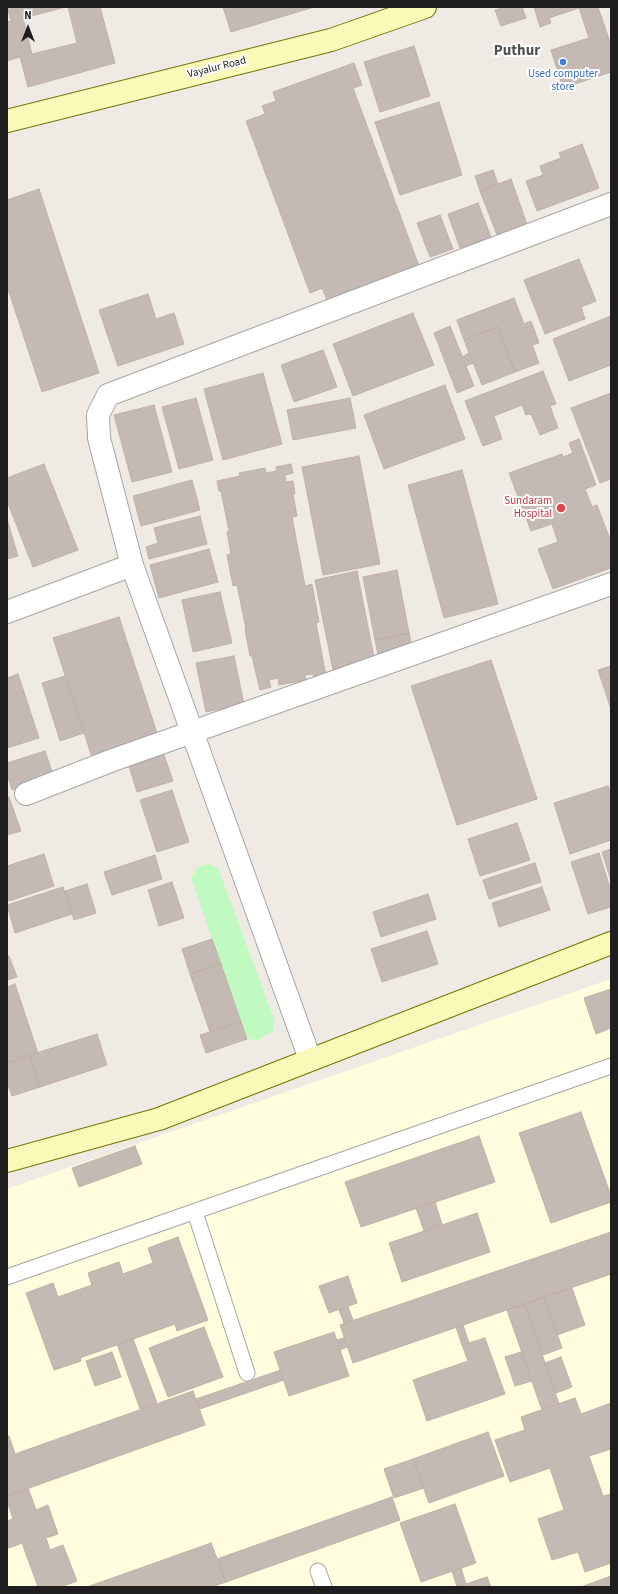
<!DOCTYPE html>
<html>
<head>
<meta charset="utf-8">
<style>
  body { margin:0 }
  #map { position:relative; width:618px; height:1594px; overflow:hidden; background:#efebe4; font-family:"Source Sans 3",sans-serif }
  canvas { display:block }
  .frame { position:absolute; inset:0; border:8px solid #1e1e1e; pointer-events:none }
  .north { position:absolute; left:8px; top:8px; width:40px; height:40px; -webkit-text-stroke:3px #fff; paint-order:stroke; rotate:0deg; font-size:11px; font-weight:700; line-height:16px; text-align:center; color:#1e1e1e }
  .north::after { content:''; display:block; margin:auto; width:14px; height:18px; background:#1e1e1e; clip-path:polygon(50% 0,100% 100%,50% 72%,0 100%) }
</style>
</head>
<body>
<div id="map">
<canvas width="618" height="1594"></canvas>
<div class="frame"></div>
<div class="north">N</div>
</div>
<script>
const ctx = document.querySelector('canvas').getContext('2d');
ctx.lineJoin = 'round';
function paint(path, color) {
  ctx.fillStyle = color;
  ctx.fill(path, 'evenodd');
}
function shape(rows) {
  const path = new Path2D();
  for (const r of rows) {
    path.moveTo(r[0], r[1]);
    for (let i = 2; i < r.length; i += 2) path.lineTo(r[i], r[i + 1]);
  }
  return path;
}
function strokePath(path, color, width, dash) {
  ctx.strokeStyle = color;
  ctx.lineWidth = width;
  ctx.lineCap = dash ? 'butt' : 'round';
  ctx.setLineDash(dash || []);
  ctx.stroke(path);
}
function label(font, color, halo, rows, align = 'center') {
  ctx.font = font + ' "Source Sans 3",sans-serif';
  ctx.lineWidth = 4;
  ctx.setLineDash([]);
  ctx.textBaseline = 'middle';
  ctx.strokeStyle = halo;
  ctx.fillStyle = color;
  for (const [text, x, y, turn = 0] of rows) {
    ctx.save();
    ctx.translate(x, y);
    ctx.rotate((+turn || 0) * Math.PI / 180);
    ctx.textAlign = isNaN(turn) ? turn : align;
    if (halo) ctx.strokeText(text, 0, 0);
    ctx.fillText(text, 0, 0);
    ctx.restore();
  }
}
paint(shape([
  [611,979,611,1587,7,1587,7,1189]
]), '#fffddd');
paint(shape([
  [208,864,218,868,274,1019,273,1032,258,1040,247,1039,191,878,197,867]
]), '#c0fac1');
const building = shape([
  [7,7,66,7,23,18,32,54,77,43,68,7,100,7,115,63,28,87,20,57,7,61,7,22,11,21,7,7],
  [223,7,314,7,231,32,223,7],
  [505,7,522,7,526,18,501,26,495,10,505,7],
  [534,7,598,7,611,45,611,72,563,88,551,50,589,38,579,8,549,18,551,23,540,27,534,7],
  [414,46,430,96,380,112,364,62,414,46],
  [354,63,362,85,353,88,419,266,327,300,322,288,310,293,246,121,265,114,262,106,276,101,273,92,354,63],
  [439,102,462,175,400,195,375,122,439,102],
  [582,144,599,188,537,211,526,181,543,175,540,166,561,158,559,153,582,144],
  [493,170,498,184,480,191,475,176,493,170],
  [511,179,527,224,497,235,480,191,511,179],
  [39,189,99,373,42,392,7,286,7,200,39,189],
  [478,203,491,237,460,248,448,214,478,203],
  [440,215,453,249,430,257,417,223,440,215],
  [579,259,596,301,581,307,585,319,545,334,524,280,579,259],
  [148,294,156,319,174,313,184,344,118,366,99,310,148,294],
  [514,298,524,324,531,321,539,343,532,345,539,363,515,372,498,327,464,340,457,320,514,298],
  [413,313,434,365,353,396,333,344,413,313],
  [611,316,611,365,569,381,553,339,611,316],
  [450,326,474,386,457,393,434,333,450,326],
  [498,327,515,372,482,385,464,340,498,327],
  [323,350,337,387,294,402,281,365,323,350],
  [469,353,473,363,466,366,462,357,469,353],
  [543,371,556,404,550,406,558,428,540,435,531,414,526,415,522,405,494,416,502,439,483,446,465,401,543,371],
  [263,373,282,444,223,460,204,389,263,373],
  [445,385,465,439,384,469,364,415,445,385],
  [611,393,611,479,600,483,571,408,611,393],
  [196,398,213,460,179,469,162,407,196,398],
  [350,398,356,428,293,440,287,410,350,398],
  [154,405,172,472,132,482,114,415,154,405],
  [579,439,596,485,585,489,592,507,597,505,611,542,611,568,553,589,538,549,558,542,552,524,531,531,509,473,562,454,563,457,573,453,569,443,579,439],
  [359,456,380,564,323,575,302,467,359,456],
  [44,464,78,550,33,567,7,501,7,478,44,464],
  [291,464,293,473,285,475,286,482,293,481,295,494,293,494,297,516,292,517,305,586,312,584,319,622,316,623,326,676,315,679,313,674,305,675,306,680,279,685,278,678,269,680,271,687,260,690,252,656,250,656,245,629,246,629,237,585,233,586,227,555,231,554,227,532,229,531,221,491,219,491,217,481,240,476,239,473,265,468,266,473,277,471,276,467,291,464],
  [462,470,498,604,444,618,408,485,462,470],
  [192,480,200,510,141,526,133,496,192,480],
  [200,516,207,544,149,559,146,547,158,543,154,528,200,516],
  [7,519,18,556,7,559,7,519],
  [209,549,218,582,159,598,150,565,209,549],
  [397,570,409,633,375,640,363,577,397,570],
  [357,571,375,662,333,670,315,580,357,571],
  [220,592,232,643,193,652,182,600,220,592],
  [119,617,158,736,92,757,53,638,119,617],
  [409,633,413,652,379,659,375,640,409,633],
  [234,656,244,704,206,712,196,663,234,656],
  [491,660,537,799,457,825,411,686,491,660],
  [611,666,611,709,598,670,611,666],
  [18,674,39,738,7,748,7,678,18,674],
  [65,676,84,733,60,741,42,683,65,676],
  [45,751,54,777,12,790,7,774,7,763,45,751],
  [164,755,173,781,137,792,129,766,164,755],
  [608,786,611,795,611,840,570,854,554,803,608,786],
  [172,790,189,842,157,852,140,800,172,790],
  [9,797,21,831,7,835,7,798,9,797],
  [517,823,530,860,480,876,468,839,517,823],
  [611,849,611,881,602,852,611,849],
  [599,853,611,891,611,907,588,914,571,862,599,853],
  [44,854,54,886,9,901,7,893,7,866,44,854],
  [155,855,162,879,112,895,104,872,155,855],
  [535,863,541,882,489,899,483,880,535,863],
  [172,882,184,918,159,926,148,890,172,882],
  [87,884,96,913,74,920,65,891,87,884],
  [63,887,72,914,15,933,7,905,63,887],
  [542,887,550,910,499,927,492,903,542,887],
  [428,894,436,919,381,937,373,912,428,894],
  [427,931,438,964,382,982,371,949,427,931],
  [212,939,221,964,190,974,182,949,212,939],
  [9,956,17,977,7,980,7,957,9,956],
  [221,964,241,1022,210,1032,190,974,221,964],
  [15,984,38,1053,7,1063,7,987,15,984],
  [611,989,611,1028,596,1034,584,998,611,989],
  [241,1022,247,1039,206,1053,200,1035,241,1022],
  [97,1034,107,1065,40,1087,30,1055,97,1034],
  [30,1055,40,1087,12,1096,7,1082,7,1063,30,1055],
  [581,1112,611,1196,611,1202,551,1223,519,1133,581,1112],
  [479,1136,495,1182,361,1227,345,1182,479,1136],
  [135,1146,142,1164,79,1187,72,1168,135,1146],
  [435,1202,442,1224,424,1231,416,1208,435,1202],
  [477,1213,490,1252,402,1282,389,1243,477,1213],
  [611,1232,611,1274,353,1363,340,1325,611,1232],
  [178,1237,208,1320,177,1331,175,1324,80,1358,81,1361,54,1370,26,1293,53,1283,58,1297,92,1285,88,1273,119,1262,123,1274,153,1263,148,1248,178,1237],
  [348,1276,357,1303,329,1313,319,1286,348,1276],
  [572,1288,585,1325,557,1335,544,1297,572,1288],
  [544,1297,562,1348,543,1355,525,1304,544,1297],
  [525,1304,559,1404,542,1410,507,1310,525,1304],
  [348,1307,353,1320,344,1323,339,1310,348,1307],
  [463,1325,469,1343,462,1345,456,1327,463,1325],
  [204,1327,223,1377,168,1397,149,1348,204,1327],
  [334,1332,349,1376,289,1396,274,1352,334,1332],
  [344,1338,347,1347,340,1350,337,1340,344,1338],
  [485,1338,505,1394,427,1421,413,1380,468,1361,462,1345,485,1338],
  [133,1339,157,1403,140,1409,117,1344,133,1339],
  [112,1352,121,1377,95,1386,86,1361,112,1352],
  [521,1352,532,1381,515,1386,505,1357,521,1352],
  [561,1357,572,1387,556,1393,545,1363,561,1357],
  [281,1370,284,1380,200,1409,196,1399,281,1370],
  [193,1391,205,1425,7,1496,7,1436,9,1436,15,1454,193,1391],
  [575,1398,581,1414,611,1403,611,1449,589,1456,603,1496,611,1494,611,1563,585,1572,578,1552,552,1560,538,1519,564,1510,550,1468,510,1482,495,1440,525,1430,521,1417,575,1398],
  [488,1432,504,1476,429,1503,413,1459,488,1432],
  [413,1459,424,1488,394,1498,384,1469,413,1459],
  [28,1488,36,1510,48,1505,58,1534,46,1538,50,1550,63,1545,77,1581,63,1586,63,1587,38,1587,22,1543,9,1548,7,1542,7,1521,13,1519,7,1501,7,1496,28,1488],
  [392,1497,400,1520,226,1582,217,1559,392,1497],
  [455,1504,476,1563,421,1582,400,1523,455,1504],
  [211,1543,226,1582,211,1587,87,1587,211,1543],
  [461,1568,466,1584,457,1587,452,1571,461,1568],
  [611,1576,611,1587,581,1587,611,1576],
  [487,1577,491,1587,459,1587,466,1584,487,1577]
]);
paint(building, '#c4bab3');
strokePath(building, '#c1b0a6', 1);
const service = shape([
  [195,1212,247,1373],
  [7,1277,611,1066],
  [318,1571,324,1587]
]);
const minor = shape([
  [132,565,310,1059],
  [7,612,132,565,99,438,98,415,108,395,611,204],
  [26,794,113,760,611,584]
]);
const secondary = shape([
  [7,121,331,40,425,7],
  [7,1161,159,1119,611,943]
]);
strokePath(service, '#a5a5a5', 17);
strokePath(minor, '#a5a5a5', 24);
strokePath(secondary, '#727703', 24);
strokePath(service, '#fff', 15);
strokePath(minor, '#fff', 22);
strokePath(secondary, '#faf9b7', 22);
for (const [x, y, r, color] of [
  [563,62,4,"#3f7fe0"],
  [561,508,5,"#e0444e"]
]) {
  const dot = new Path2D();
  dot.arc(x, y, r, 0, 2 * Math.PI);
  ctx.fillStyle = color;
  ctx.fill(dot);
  strokePath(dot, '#fff', 1.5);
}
label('11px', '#1e1e1e', '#fff', [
  ["Vayalur Road",217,68,-14]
]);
label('11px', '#366cbe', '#fff', [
  ["Used computer",563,75],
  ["store",563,88]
]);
label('11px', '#be3a42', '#fff', [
  ["Sundaram",552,502],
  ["Hospital",552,515]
], 'right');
label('bold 15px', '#515151', '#fff', [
  ["Puthur",517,52]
]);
</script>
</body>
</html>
